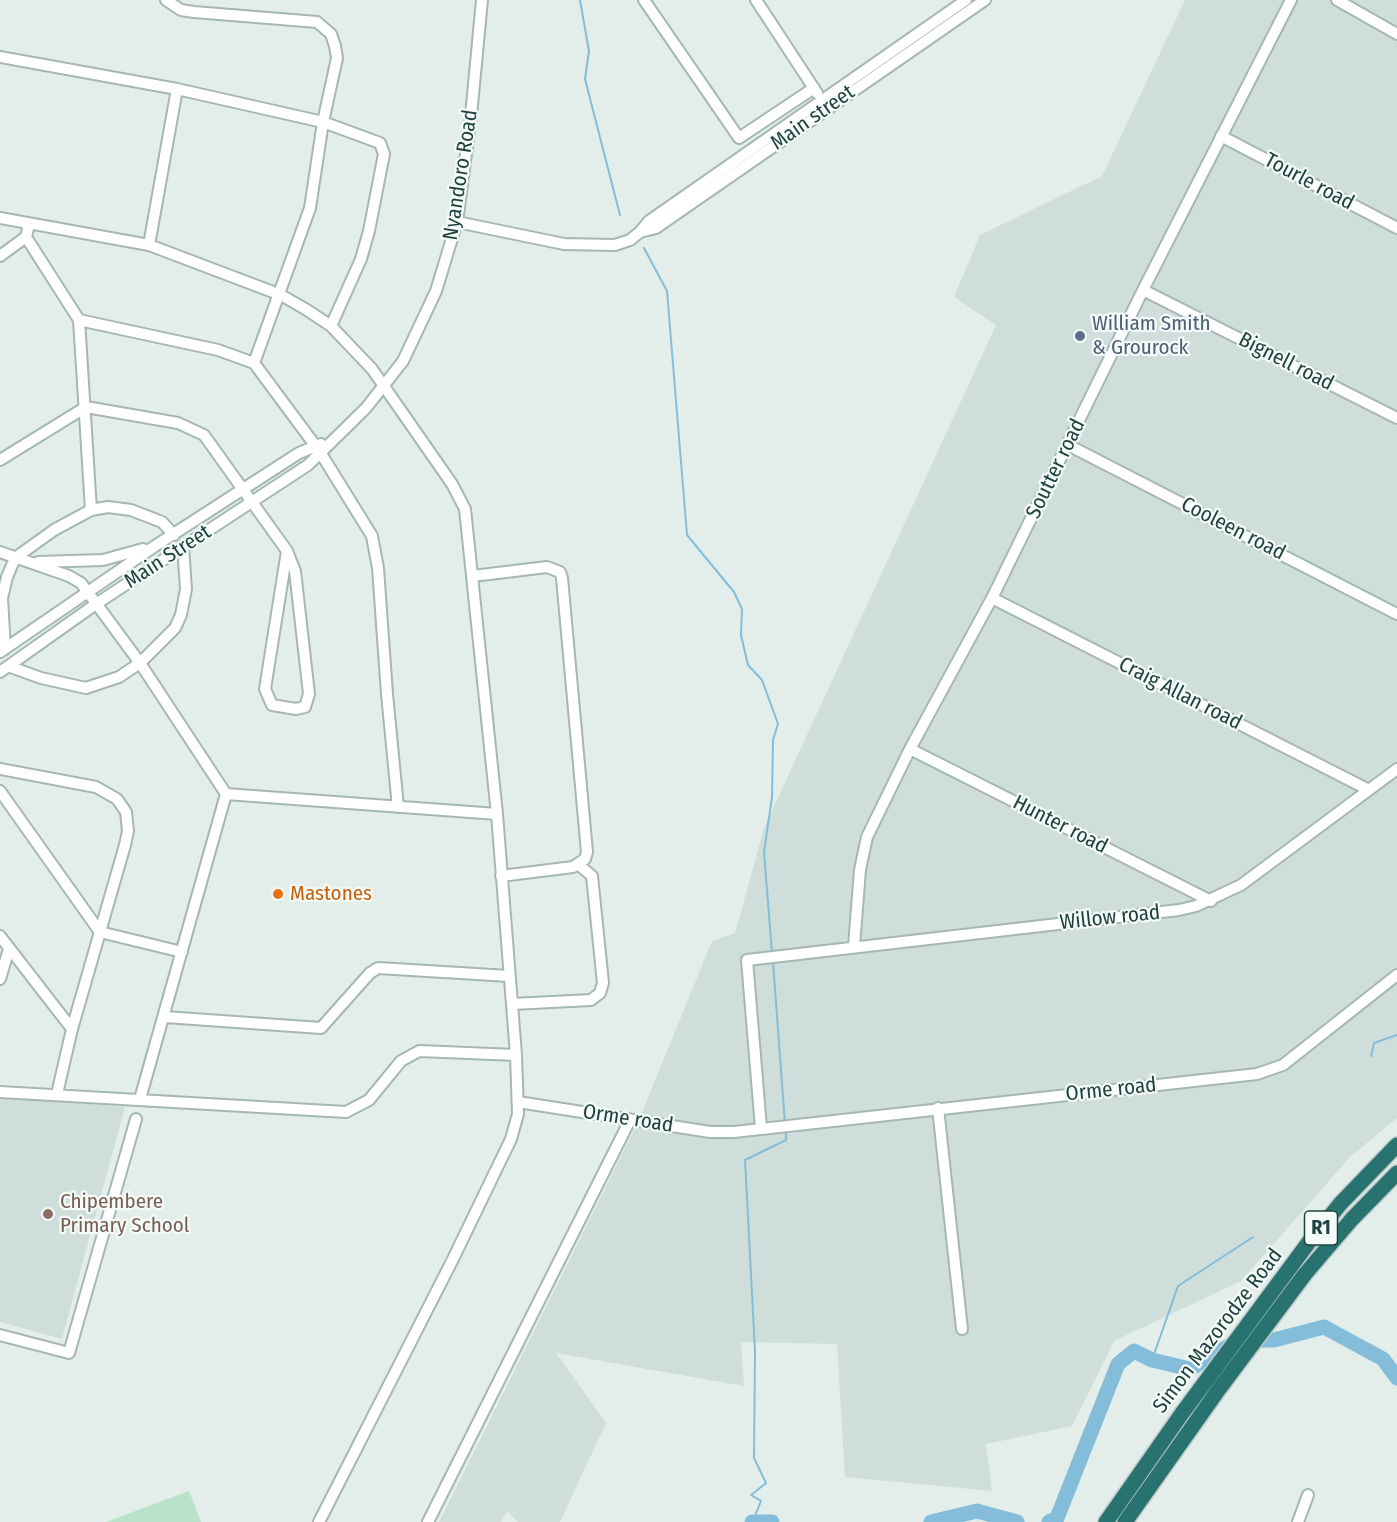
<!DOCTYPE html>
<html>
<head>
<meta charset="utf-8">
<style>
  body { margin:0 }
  canvas { display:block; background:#e3eeeb }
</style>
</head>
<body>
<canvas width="1397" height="1522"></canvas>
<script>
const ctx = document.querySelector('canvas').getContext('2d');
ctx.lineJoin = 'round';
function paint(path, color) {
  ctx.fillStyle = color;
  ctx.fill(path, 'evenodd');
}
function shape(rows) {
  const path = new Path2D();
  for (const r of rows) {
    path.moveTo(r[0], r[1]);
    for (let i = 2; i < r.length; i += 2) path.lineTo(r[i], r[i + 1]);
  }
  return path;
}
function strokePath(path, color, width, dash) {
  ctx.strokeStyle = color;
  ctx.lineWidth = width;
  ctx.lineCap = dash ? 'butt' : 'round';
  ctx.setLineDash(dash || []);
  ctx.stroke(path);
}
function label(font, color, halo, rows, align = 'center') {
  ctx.font = font + ' "Fira Sans Condensed",sans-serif';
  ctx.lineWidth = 4.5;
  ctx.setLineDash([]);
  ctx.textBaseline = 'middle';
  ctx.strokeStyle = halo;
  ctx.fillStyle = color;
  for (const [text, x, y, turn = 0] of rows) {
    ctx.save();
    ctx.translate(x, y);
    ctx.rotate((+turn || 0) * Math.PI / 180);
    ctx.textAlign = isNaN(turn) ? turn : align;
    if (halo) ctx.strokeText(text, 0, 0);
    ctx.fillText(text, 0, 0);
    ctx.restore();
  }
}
paint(shape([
  [1185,0,1397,0,1397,1118,1351,1156,1241,1281,1114,1341,1072,1426,986,1444,992,1491,845,1477,837,1344,741,1342,744,1386,556,1353,606,1423,560,1522,518,1522,507,1511,501,1522,439,1522,638,1122,712,941,735,933,764,828,996,325,954,297,980,235,1102,176],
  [0,1097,125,1107,62,1339,0,1322]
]), '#d0dedb');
paint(shape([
  [189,1491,201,1522,106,1522]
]), '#b9e2cb');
strokePath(shape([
  [580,0,589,51,585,79,620,215],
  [644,248,667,291,687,535,734,592,742,609,741,635,748,665,762,680,778,724,773,740,772,797,764,852,772,953],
  [773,962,785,1124],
  [1371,1056,1374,1043,1397,1035],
  [1152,1360,1178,1286,1253,1237],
  [1057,1518,1060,1522],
  [753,1521,761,1501,751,1495,766,1483,754,1458,755,1351,745,1160,786,1140,786,1130]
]), '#84bdd9', 2);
strokePath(shape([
  [752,1522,772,1522],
  [931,1522,977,1511,1017,1522],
  [1049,1522,1057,1518,1118,1364,1134,1351,1152,1360,1190,1369,1239,1340,1274,1340,1324,1327,1383,1359,1397,1378]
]), '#84bdd9', 15);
const minor = shape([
  [166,0,181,10,194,12,317,22,331,34,335,46,337,58,323,122,310,208,254,363],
  [644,0,739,138,814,88],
  [756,0,817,93],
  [1337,0,1397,34],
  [0,57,177,89,323,122,380,143,384,154,369,231,361,259,331,326],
  [1221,136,1397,228],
  [0,218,149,245,281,295,307,310,331,326,372,369,452,484,465,509,497,814,516,1055,518,1114,511,1139,453,1259,319,1522],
  [457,222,564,244,615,245,630,240,640,232,649,221,966,0],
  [29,224,26,237,79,320,91,510],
  [640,232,656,228,985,0],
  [149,245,177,89],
  [0,256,26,237],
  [1143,290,1397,418],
  [79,320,218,350,254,363,320,452,372,536,378,568,387,694,398,807],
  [1068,445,1397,614],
  [0,460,86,407,178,423,204,435,287,551,295,571,309,694,305,707,296,709,272,705,265,689,287,551],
  [0,552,69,576,81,583,140,663,226,794,497,814],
  [38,562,103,560,143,549],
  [473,576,547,567,560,572,562,578,587,852,585,859,573,867,501,876],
  [992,598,1367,789],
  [5,649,2,598,7,577,15,558,54,530,91,510,108,507,131,510,162,522,174,535],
  [0,652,155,546,299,453,321,444],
  [8,666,41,678,86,688,119,677,140,663,175,628,181,615,186,589,183,546],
  [0,672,96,604,308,465,366,408,403,361,436,291,457,222,471,116,482,0],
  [910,749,1211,901],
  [0,769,96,787,117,799,126,812,128,831,125,845,72,1029,57,1094],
  [0,791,100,932,182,952],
  [0,936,72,1029],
  [854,946,860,870,867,837,910,749,992,598,1143,290,1291,0],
  [0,979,9,949],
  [512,1004,591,1000,600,993,603,983,592,876,579,865],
  [165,1017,321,1028,370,973,378,968,509,976],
  [0,1092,346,1112,369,1100,401,1061,419,1051,516,1055],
  [140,1099,226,794],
  [518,1102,710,1132,734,1132,1257,1074,1283,1065,1397,975],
  [938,1108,962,1329],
  [761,1128,747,960,1179,910,1196,906,1241,885,1397,769],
  [0,1335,69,1353,136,1119],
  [428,1522,630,1120],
  [1298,1522,1308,1495]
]);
const highway = shape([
  [1106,1522,1183,1412,1309,1242,1341,1203,1397,1145],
  [1125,1522,1219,1389,1305,1274,1352,1219,1397,1173]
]);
strokePath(minor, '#a5b7b4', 14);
strokePath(highway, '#c1cac9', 18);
strokePath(minor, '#fff', 10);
strokePath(highway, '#287270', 15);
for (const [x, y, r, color] of [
  [1080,336,6,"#5c6f8a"],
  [278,894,6,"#e8710a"],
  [48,1214,6,"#8d6e63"]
]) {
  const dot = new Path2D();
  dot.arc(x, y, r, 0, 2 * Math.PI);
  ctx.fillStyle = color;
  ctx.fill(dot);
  strokePath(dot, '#f4faf8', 2);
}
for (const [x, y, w] of [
  [1321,1228,33]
]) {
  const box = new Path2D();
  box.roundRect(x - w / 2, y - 17, w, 34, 4.5);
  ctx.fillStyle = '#f4faf8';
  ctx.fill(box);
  strokePath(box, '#20423f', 1.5);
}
label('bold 20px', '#20423f', null, [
  ["R1",1321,1228]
]);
label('21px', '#20423f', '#f4faf8', [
  ["Main street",813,118,-35],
  ["Nyandoro Road",461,175,-81],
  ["Tourle road",1309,182,28],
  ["Bignell road",1286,362,27],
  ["Soutter road",1056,469,-64],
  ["Cooleen road",1233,529,27],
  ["Main Street",168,557,-33],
  ["Craig Allan road",1180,694,27],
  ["Hunter road",1060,825,27],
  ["Willow road",1110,918,-6],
  ["Orme road",1111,1090,-6],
  ["Orme road",628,1119,9],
  ["Simon Mazorodze Road",1218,1331,-53]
]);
label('21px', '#4e5e75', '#f4faf8', [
  ["William Smith",1092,324],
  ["& Grourock",1092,348]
], 'left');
label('21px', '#c56008', '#f4faf8', [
  ["Mastones",290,894]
], 'left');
label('21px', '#785e54', '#f4faf8', [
  ["Chipembere",60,1202],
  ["Primary School",60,1226]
], 'left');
</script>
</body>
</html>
